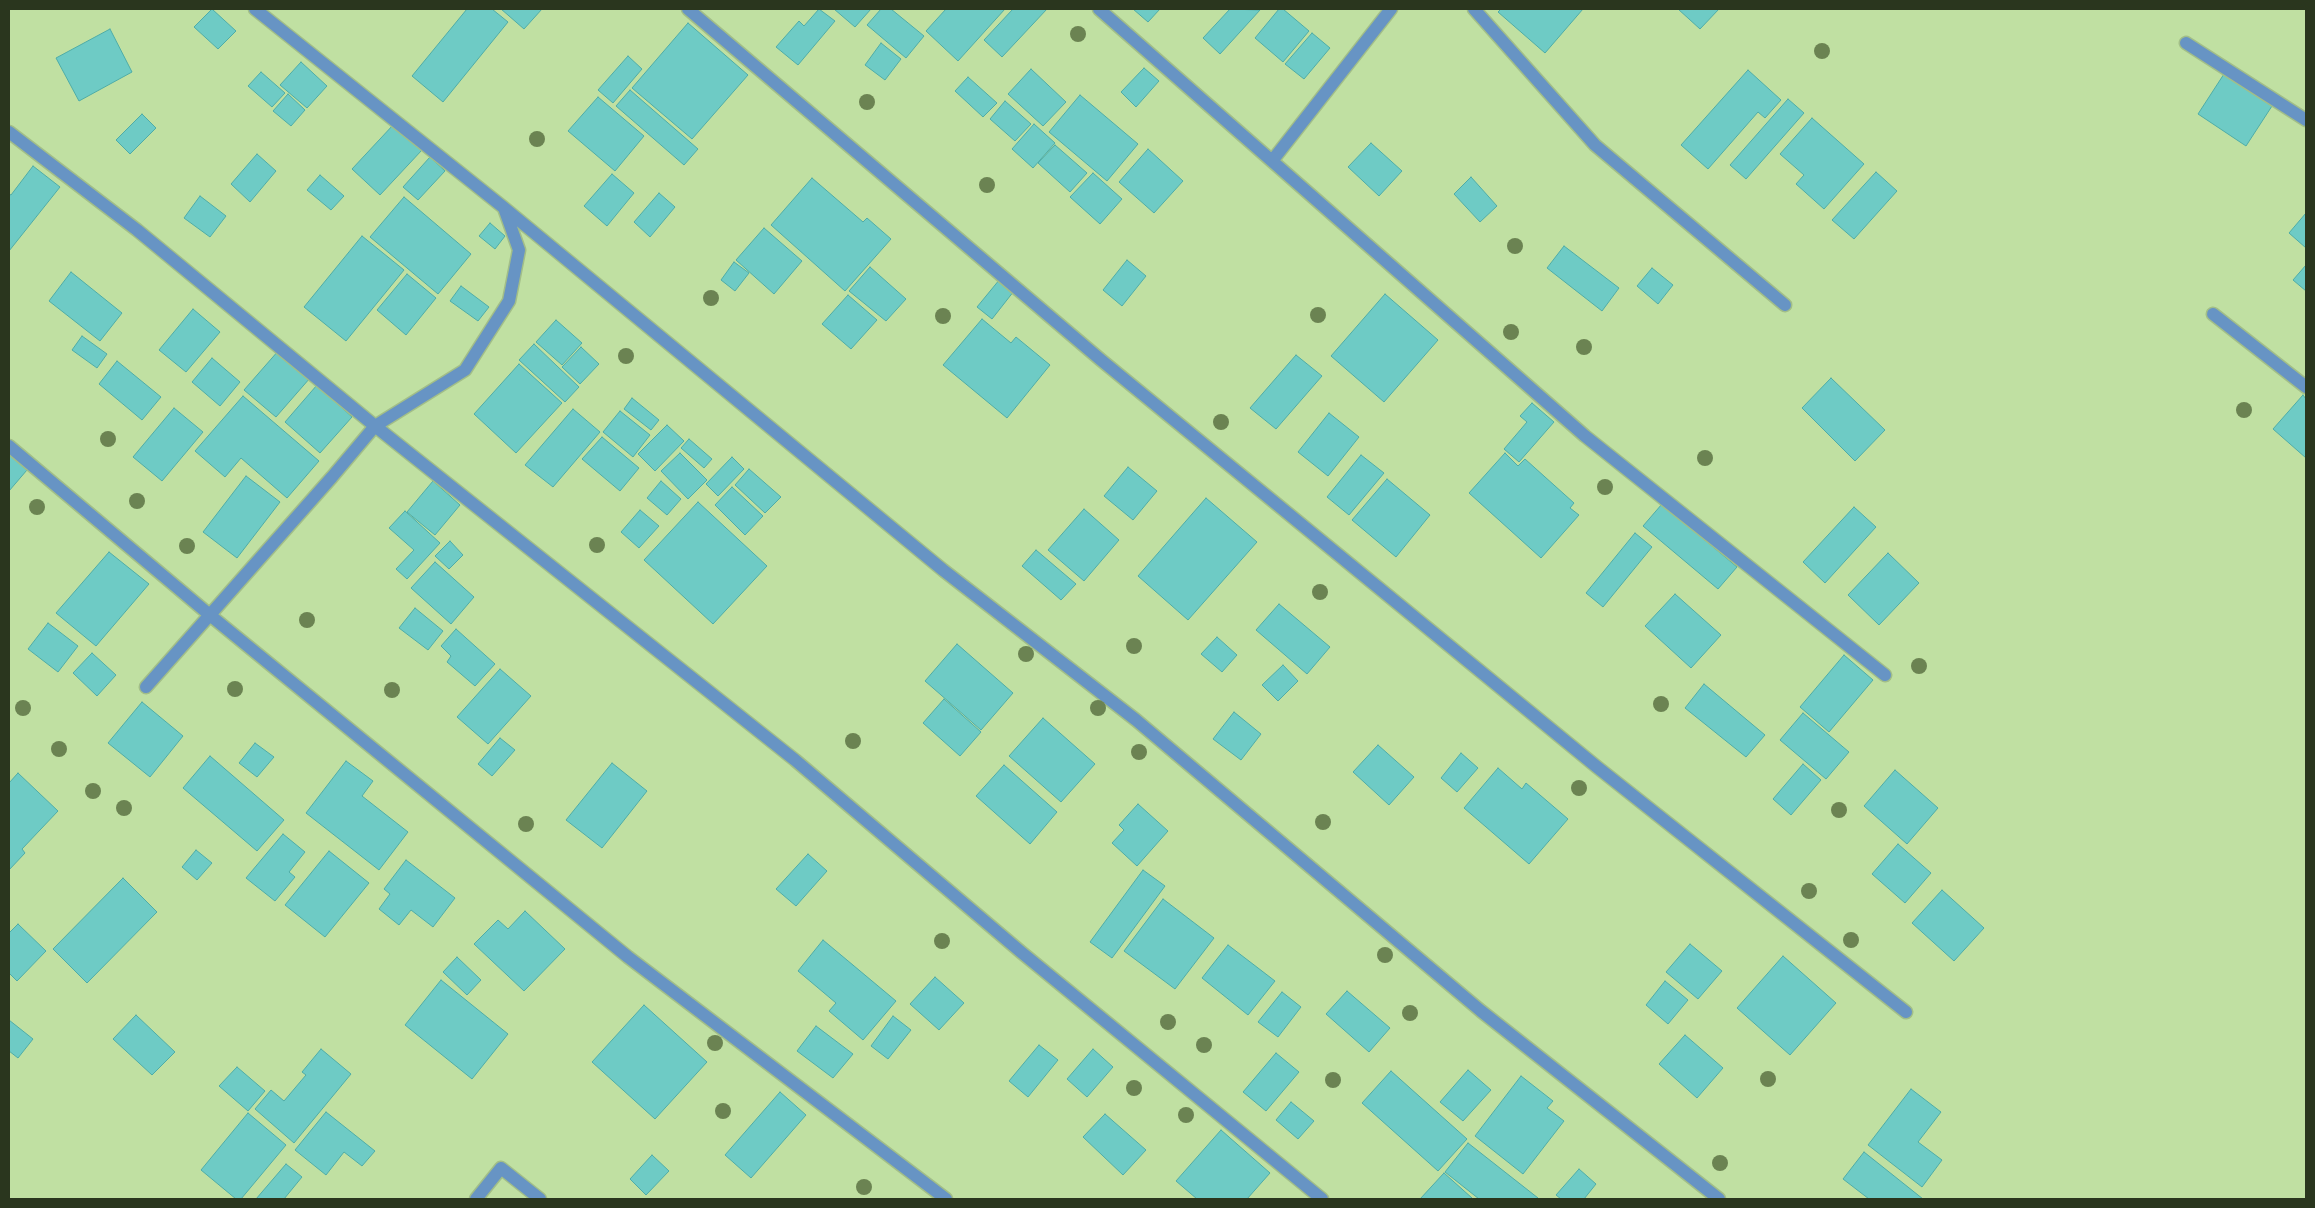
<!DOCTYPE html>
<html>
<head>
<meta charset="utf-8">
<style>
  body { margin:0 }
  #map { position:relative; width:2315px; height:1208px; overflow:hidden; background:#c0e0a2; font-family:"Public Sans",sans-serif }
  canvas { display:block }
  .frame { position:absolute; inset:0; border:10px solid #2a361e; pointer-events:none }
</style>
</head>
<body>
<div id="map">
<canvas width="2315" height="1208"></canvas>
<div class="frame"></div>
</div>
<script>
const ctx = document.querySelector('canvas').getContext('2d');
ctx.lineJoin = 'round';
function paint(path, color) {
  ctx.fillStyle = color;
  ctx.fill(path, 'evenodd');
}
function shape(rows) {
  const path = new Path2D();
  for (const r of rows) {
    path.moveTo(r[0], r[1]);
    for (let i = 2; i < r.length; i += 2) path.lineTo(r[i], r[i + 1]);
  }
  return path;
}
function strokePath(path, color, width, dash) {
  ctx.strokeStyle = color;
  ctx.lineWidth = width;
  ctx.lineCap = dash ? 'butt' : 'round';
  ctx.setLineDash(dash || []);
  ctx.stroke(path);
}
const building = shape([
  [212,9,236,31,218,49,194,27,212,9],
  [467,9,492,9,508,22,443,102,412,76,467,9],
  [501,9,542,9,524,29,501,9],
  [819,9,835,21,798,65,776,47,799,21,804,26,819,9],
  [834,9,871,9,855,27,834,9],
  [881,9,891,9,924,36,906,58,867,25,881,9],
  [946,9,1005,9,958,61,926,31,946,9],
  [1013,9,1047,9,1002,57,984,40,1013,9],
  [1133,9,1160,9,1148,22,1133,9],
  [1230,9,1260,10,1220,54,1203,38,1230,9],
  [1279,9,1283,9,1309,31,1283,62,1255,38,1279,9],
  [1501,9,1583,9,1545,53,1498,12,1501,9],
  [1678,9,1719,9,1700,29,1678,9],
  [688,23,748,75,692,139,632,88,688,23],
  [110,29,132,72,79,101,56,58,110,29],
  [1312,33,1330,48,1304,79,1285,64,1312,33],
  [881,43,901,59,885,80,865,65,881,43],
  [628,56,642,69,613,103,598,90,628,56],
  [301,62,327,86,307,108,280,85,301,62],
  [1144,68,1159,81,1136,107,1121,92,1144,68],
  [1031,69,1066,102,1043,126,1008,94,1031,69],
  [1748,70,1781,100,1765,118,1758,112,1708,169,1681,145,1748,70],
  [261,72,285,93,272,107,248,86,261,72],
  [2224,74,2272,106,2246,146,2198,114,2224,74],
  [968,77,997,103,983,117,955,91,968,77],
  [630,90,698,149,684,165,616,106,630,90],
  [288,94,305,110,291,126,273,111,288,94],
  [1080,95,1138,144,1107,181,1049,132,1080,95],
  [598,97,644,136,615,171,568,131,598,97],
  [1788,99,1804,113,1746,179,1730,165,1788,99],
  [1005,101,1031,124,1015,141,990,119,1005,101],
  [142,114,156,128,130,154,116,140,142,114],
  [1812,118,1864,164,1824,209,1796,184,1804,175,1780,154,1812,118],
  [394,124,422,150,380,195,352,169,394,124],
  [1034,124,1055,143,1033,168,1012,149,1034,124],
  [1371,143,1402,171,1379,196,1348,167,1371,143],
  [1055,145,1087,173,1070,192,1038,163,1055,145],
  [1148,149,1183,181,1154,213,1119,182,1148,149],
  [257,154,276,171,250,202,231,184,257,154],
  [430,157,445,171,418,200,403,187,430,157],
  [33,166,60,187,9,251,9,194,11,195,33,166],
  [1876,172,1897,191,1854,239,1832,220,1876,172],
  [1093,173,1122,199,1100,224,1070,197,1093,173],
  [612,174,634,193,607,226,584,206,612,174],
  [320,175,344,196,331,210,307,190,320,175],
  [1471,177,1497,206,1480,222,1454,194,1471,177],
  [812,178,863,222,867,218,891,239,845,291,771,225,812,178],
  [659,193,675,207,650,237,634,222,659,193],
  [200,196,226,216,210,237,184,218,200,196],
  [404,197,471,254,438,294,370,237,404,197],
  [2306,213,2306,248,2289,233,2306,213],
  [490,223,505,236,495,249,479,236,490,223],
  [764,228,802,261,774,294,736,260,764,228],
  [362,236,404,270,346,341,304,307,362,236],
  [1564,246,1619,288,1602,311,1547,268,1564,246],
  [1127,260,1146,276,1122,306,1103,290,1127,260],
  [734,262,749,273,735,291,721,280,734,262],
  [2306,265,2306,291,2293,280,2306,265],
  [870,267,906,299,886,321,849,291,870,267],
  [1652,268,1673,285,1658,304,1637,286,1652,268],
  [71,272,122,313,100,341,49,301,71,272],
  [407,274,436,298,406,335,377,310,407,274],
  [1000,279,1014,291,992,319,977,307,1000,279],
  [461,286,489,307,478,321,450,301,461,286],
  [1385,294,1438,340,1384,402,1331,356,1385,294],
  [848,295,877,320,851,349,822,324,848,295],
  [193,309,220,332,186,372,159,350,193,309],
  [982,319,1011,343,1016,337,1050,365,1007,418,943,365,982,319],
  [556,320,582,343,562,365,536,342,556,320],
  [82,336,107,354,97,368,72,350,82,336],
  [534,344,579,387,565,402,519,360,534,344],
  [581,347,599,364,580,384,562,367,581,347],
  [279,350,310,378,276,417,244,390,279,350],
  [1296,355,1322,376,1276,429,1250,408,1296,355],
  [212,358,240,382,220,406,192,382,212,358],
  [117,361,161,397,142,420,99,384,117,361],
  [519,364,562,403,516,453,474,414,519,364],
  [1831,378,1885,430,1855,461,1802,408,1831,378],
  [317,385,352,417,320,453,285,422,317,385],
  [2303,395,2306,399,2306,458,2273,429,2303,395],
  [243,396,319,461,287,498,241,458,225,477,195,451,243,396],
  [632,398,659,420,651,430,624,409,632,398],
  [1532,403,1554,422,1519,462,1504,449,1527,422,1520,416,1532,403],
  [174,408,203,432,162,481,133,457,174,408],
  [573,409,600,432,553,487,525,465,573,409],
  [620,411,650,435,633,457,603,432,620,411],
  [1329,413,1359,437,1328,476,1298,452,1329,413],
  [667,425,684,441,655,471,638,454,667,425],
  [602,437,639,468,620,491,582,459,602,437],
  [689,439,712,459,704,468,681,448,689,439],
  [680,453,707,480,688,499,661,471,680,453],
  [1505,453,1518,466,1525,459,1574,503,1570,508,1579,515,1541,558,1469,493,1505,453],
  [9,454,27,470,9,491,9,454],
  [1361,455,1384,473,1349,515,1327,497,1361,455],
  [732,457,744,469,718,496,706,484,732,457],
  [1128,467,1157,491,1133,520,1104,496,1128,467],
  [749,469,781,497,765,513,735,485,749,469],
  [246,476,280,502,237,558,203,532,246,476],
  [1387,479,1430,515,1396,557,1352,520,1387,479],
  [433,481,460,505,435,535,407,512,433,481],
  [661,481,681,499,667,515,647,498,661,481],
  [732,487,763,516,745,535,715,505,732,487],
  [1206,498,1257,542,1188,620,1138,576,1206,498],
  [698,502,767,566,713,624,644,560,698,502],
  [1662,504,1737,567,1718,589,1643,526,1662,504],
  [1854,507,1876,527,1825,583,1803,562,1854,507],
  [1084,509,1119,540,1084,581,1048,550,1084,509],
  [640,510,659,526,639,548,621,532,640,510],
  [405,511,440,543,407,579,396,569,414,550,389,528,405,511],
  [1635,533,1652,547,1603,607,1586,593,1635,533],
  [450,541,463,555,449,569,435,556,450,541],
  [1036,550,1076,584,1061,600,1022,566,1036,550],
  [109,552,149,584,96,646,56,613,109,552],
  [1888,553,1919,583,1879,625,1848,595,1888,553],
  [435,562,474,597,451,624,411,588,435,562],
  [1675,594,1721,635,1691,668,1645,626,1675,594],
  [1279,604,1330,647,1307,674,1256,630,1279,604],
  [415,608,443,631,428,650,399,628,415,608],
  [48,623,78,646,58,672,28,649,48,623],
  [456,629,495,664,475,686,447,662,451,656,441,646,456,629],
  [1217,637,1237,655,1222,672,1201,654,1217,637],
  [957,644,1013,693,981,730,925,681,957,644],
  [92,653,116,675,97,696,73,673,92,653],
  [1844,655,1873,680,1829,732,1800,707,1844,655],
  [1283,665,1298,681,1278,701,1262,685,1283,665],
  [500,669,531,696,488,744,457,717,500,669],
  [1704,684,1765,735,1746,757,1685,708,1704,684],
  [944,699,981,732,960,756,923,723,944,699],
  [142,702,183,736,150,777,108,743,142,702],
  [1234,712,1261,734,1241,760,1213,739,1234,712],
  [1803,713,1849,752,1826,779,1780,740,1803,713],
  [1043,718,1095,764,1061,802,1009,756,1043,718],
  [500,738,515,750,492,776,478,764,500,738],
  [255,743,274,757,257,777,239,763,255,743],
  [1378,745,1414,777,1389,805,1353,772,1378,745],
  [1461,753,1478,768,1457,792,1441,778,1461,753],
  [210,756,284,820,257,851,183,788,210,756],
  [346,761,373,781,362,796,408,832,379,870,306,813,346,761],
  [612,763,647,791,602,848,566,820,612,763],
  [1803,764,1821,780,1791,815,1773,799,1803,764],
  [1004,765,1057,812,1030,844,976,796,1004,765],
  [1498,768,1522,789,1526,783,1568,819,1529,864,1464,808,1498,768],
  [1895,770,1938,808,1907,844,1864,806,1895,770],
  [18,773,58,811,22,849,25,853,9,870,9,783,18,773],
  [1138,804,1168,831,1137,866,1112,843,1124,830,1119,825,1138,804],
  [283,834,305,852,289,872,295,877,275,901,246,878,283,834],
  [1898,844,1931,873,1905,903,1872,874,1898,844],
  [196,850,212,863,197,880,182,867,196,850],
  [329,851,369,883,325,937,285,905,329,851],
  [808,854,827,871,796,906,776,889,808,854],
  [406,860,455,898,433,927,411,910,399,925,379,909,390,894,384,889,406,860],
  [1143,870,1165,886,1112,958,1090,942,1143,870],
  [123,878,157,912,87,983,53,949,123,878],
  [1942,890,1984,928,1954,961,1912,923,1942,890],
  [1163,899,1214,938,1175,989,1124,951,1163,899],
  [525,911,565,949,524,991,474,944,498,920,508,929,525,911],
  [18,924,46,951,17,981,9,973,9,933,18,924],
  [823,940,896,1001,863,1040,829,1011,836,1003,798,971,823,940],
  [1690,944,1722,971,1698,999,1666,972,1690,944],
  [1228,945,1275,981,1248,1015,1202,978,1228,945],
  [1783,956,1836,1003,1790,1055,1737,1008,1783,956],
  [457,957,481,980,467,995,443,972,457,957],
  [935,977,964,1003,939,1030,910,1004,935,977],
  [441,980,508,1034,472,1079,405,1025,441,980],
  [1665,981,1688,1000,1668,1024,1646,1005,1665,981],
  [1347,991,1390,1028,1369,1052,1326,1014,1347,991],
  [1282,992,1301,1007,1278,1037,1258,1022,1282,992],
  [644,1005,707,1062,655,1119,592,1062,644,1005],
  [136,1015,175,1052,152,1075,113,1039,136,1015],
  [893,1016,911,1030,888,1059,871,1046,893,1016],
  [9,1020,33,1039,18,1058,9,1051,9,1020],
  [816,1026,853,1054,833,1078,797,1051,816,1026],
  [1685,1035,1723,1068,1697,1098,1659,1064,1685,1035],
  [1039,1045,1058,1060,1028,1097,1009,1081,1039,1045],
  [321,1049,351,1074,294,1143,255,1109,271,1090,284,1101,306,1075,302,1072,321,1049],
  [1093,1049,1113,1067,1087,1097,1067,1079,1093,1049],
  [1276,1053,1299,1072,1266,1111,1243,1092,1276,1053],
  [237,1067,265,1091,248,1111,219,1086,237,1067],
  [1468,1070,1491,1090,1463,1121,1440,1102,1468,1070],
  [1391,1071,1467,1139,1438,1171,1362,1103,1391,1071],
  [1521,1076,1553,1101,1547,1108,1564,1121,1523,1174,1475,1136,1521,1076],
  [1911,1089,1941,1112,1918,1142,1942,1160,1922,1187,1868,1145,1911,1089],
  [780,1092,806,1115,751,1178,725,1155,780,1092],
  [1291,1102,1314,1121,1298,1139,1276,1120,1291,1102],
  [326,1112,375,1151,362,1166,344,1152,326,1175,295,1150,326,1112],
  [248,1113,286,1145,241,1199,236,1199,201,1170,248,1113],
  [1105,1114,1146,1150,1123,1175,1083,1137,1105,1114],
  [1221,1130,1270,1173,1247,1199,1197,1199,1176,1181,1221,1130],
  [1468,1143,1538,1198,1537,1199,1479,1199,1445,1172,1468,1143],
  [1864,1152,1923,1199,1869,1199,1843,1179,1864,1152],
  [652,1155,669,1171,646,1195,630,1179,652,1155],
  [286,1164,302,1177,284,1199,256,1199,286,1164],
  [1579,1169,1596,1184,1584,1199,1561,1199,1556,1195,1579,1169],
  [1444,1173,1472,1198,1471,1199,1420,1199,1444,1173]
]);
paint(building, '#6ecbc5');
strokePath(building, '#4eaca7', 1);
const minor = shape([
  [255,9,503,207,943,570,1136,720,1481,1011,1719,1199],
  [688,9,1101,360,1597,767,1906,1012],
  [1099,9,1585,436,1885,675],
  [1474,9,1595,145,1785,305],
  [2186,43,2306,120],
  [9,132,137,230,375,426,795,760,1021,952,1322,1199],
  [1272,161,1391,9],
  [2213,314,2306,387],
  [9,446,211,616,628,957,946,1199],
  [146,687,332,477,375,426,465,370,509,301,519,250,504,208],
  [476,1199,501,1168,540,1199]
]);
strokePath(minor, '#a2be88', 15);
strokePath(minor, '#6794c4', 12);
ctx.fillStyle = '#6b8352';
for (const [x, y] of [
  [1078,34],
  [1822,51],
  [867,102],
  [537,139],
  [987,185],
  [1515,246],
  [711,298],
  [1318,315],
  [943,316],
  [1511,332],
  [1584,347],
  [626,356],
  [2244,410],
  [1221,422],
  [108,439],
  [1705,458],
  [1605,487],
  [137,501],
  [37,507],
  [597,545],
  [187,546],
  [1320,592],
  [307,620],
  [1134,646],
  [1026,654],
  [1919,666],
  [235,689],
  [392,690],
  [1661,704],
  [23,708],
  [1098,708],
  [853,741],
  [59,749],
  [1139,752],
  [1579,788],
  [93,791],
  [124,808],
  [1839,810],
  [1323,822],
  [526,824],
  [1809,891],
  [1851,940],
  [942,941],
  [1385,955],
  [1410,1013],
  [1168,1022],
  [715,1043],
  [1204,1045],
  [1768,1079],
  [1333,1080],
  [1134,1088],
  [723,1111],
  [1186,1115],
  [1720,1163],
  [864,1187]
]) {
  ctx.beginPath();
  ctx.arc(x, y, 8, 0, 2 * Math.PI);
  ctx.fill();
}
</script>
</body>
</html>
